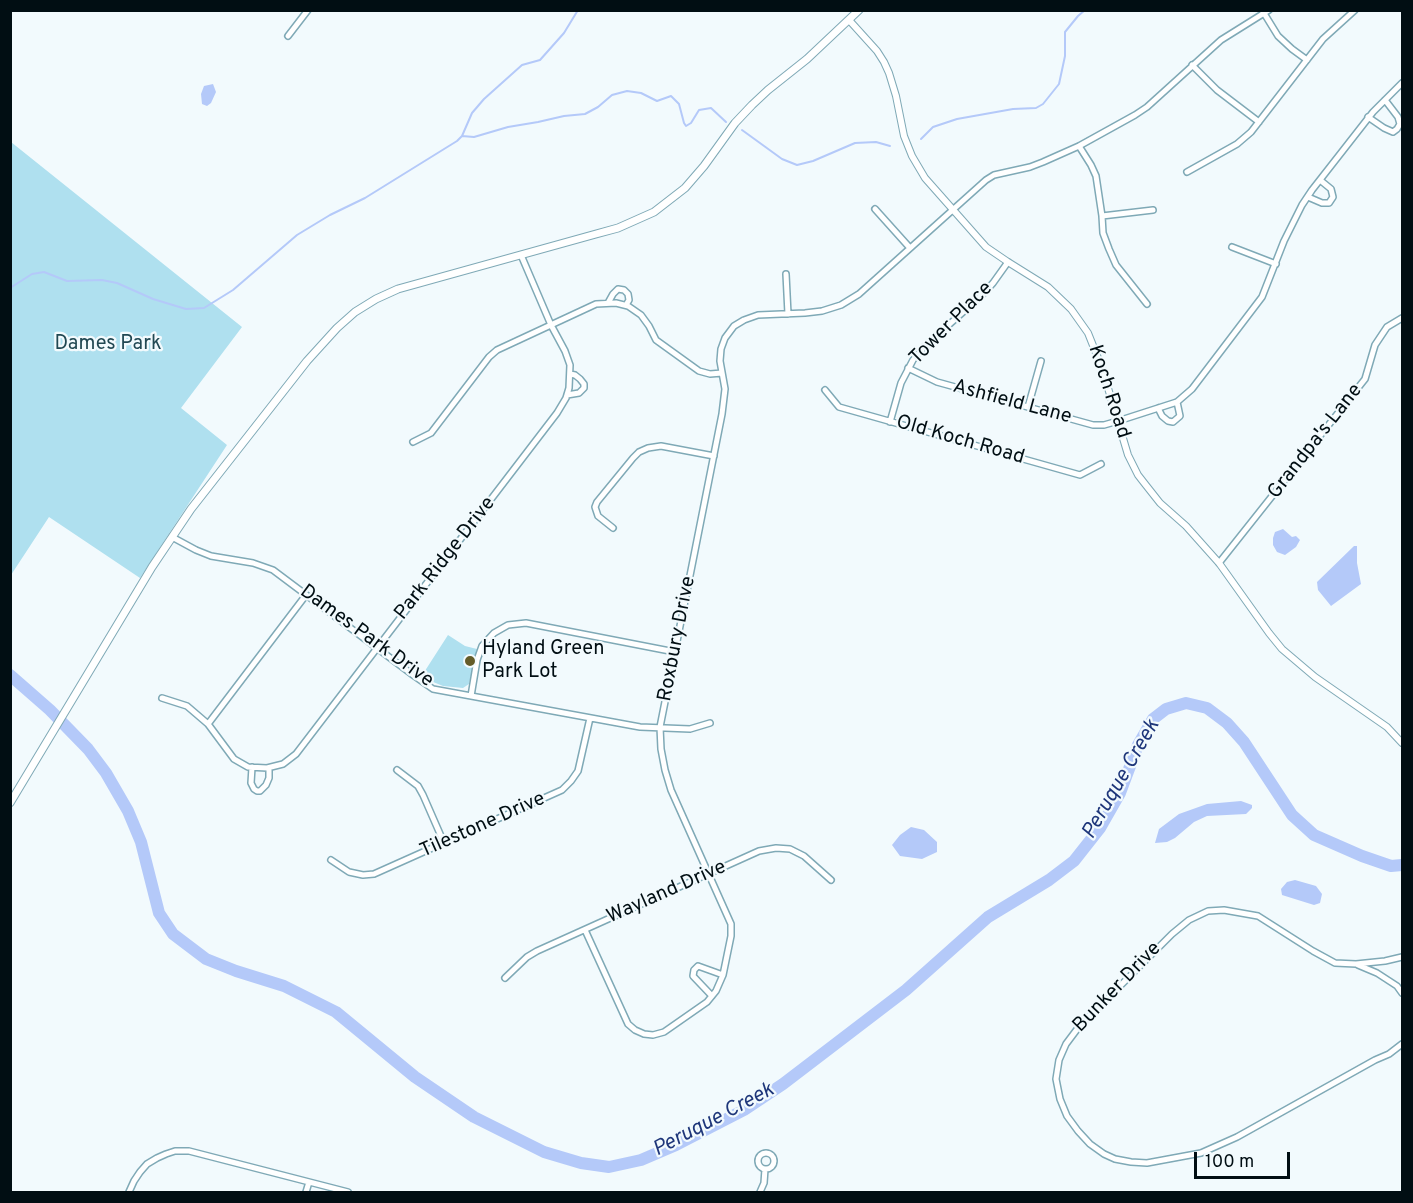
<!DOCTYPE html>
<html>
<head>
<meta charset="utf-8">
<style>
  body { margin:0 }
  #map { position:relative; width:1413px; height:1203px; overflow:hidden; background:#f2fafd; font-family:Overpass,sans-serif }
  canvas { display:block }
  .frame { position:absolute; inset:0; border:12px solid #010e13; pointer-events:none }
  .scale { position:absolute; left:1194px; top:1152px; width:96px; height:27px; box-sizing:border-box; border:3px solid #010e13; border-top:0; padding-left:8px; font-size:18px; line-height:21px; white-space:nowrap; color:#010e13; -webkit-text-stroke:4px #f2fafd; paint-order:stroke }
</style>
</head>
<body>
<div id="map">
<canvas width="1413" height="1203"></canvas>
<div class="frame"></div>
<div class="scale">100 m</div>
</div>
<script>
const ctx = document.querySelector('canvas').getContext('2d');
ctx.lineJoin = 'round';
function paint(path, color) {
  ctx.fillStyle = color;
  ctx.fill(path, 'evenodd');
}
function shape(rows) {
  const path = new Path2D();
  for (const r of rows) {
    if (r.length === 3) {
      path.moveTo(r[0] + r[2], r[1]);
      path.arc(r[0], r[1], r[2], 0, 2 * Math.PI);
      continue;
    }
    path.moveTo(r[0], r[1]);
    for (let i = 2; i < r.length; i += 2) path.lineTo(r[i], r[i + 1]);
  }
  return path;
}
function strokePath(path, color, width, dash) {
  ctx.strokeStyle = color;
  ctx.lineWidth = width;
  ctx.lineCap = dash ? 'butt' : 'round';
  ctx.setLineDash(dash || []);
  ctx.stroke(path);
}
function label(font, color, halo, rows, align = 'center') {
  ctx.font = font + ' Overpass,sans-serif';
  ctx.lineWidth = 4.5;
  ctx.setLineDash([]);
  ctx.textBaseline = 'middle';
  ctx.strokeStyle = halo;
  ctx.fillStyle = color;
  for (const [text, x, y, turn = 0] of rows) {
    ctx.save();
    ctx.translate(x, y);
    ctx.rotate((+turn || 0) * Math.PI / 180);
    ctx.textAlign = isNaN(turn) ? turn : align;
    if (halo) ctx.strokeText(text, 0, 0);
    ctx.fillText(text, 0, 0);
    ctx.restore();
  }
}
paint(shape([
  [11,142,242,327,181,408,227,445,140,578,49,517,11,575],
  [448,635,465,646,477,649,469,684,463,688,443,686,421,677]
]), '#afe0ef');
paint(shape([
  [213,84,216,92,211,103,207,106,202,104,201,94,204,86],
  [1283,529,1292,537,1296,536,1300,540,1296,547,1285,555,1277,552,1273,545,1273,538,1275,532],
  [1354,546,1357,546,1357,563,1361,584,1331,606,1318,590,1317,582],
  [1241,801,1252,805,1252,808,1246,814,1207,816,1194,822,1175,838,1167,842,1155,843,1159,829,1179,814,1207,804],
  [911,827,924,830,937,842,937,852,922,859,900,856,892,845,900,835],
  [1295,880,1316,886,1322,894,1320,903,1314,905,1282,895,1281,889,1287,882]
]), '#b4c9f9');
strokePath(shape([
  [742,130,782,159,797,165,813,161,855,143,876,142,890,146],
  [462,136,474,137,508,127,538,122,564,116,585,114,598,107,612,95,627,91,641,93,657,101,671,96,679,104,684,123,686,126,691,123,699,110,711,108,726,122],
  [921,139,933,127,957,119,1013,109,1036,108,1043,104,1059,84,1065,56,1065,32,1078,16,1085,10],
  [10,288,32,274,44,272,67,281,102,280,117,283,153,299,186,309,204,308,233,290,297,235,330,215,365,198,457,141,462,136,472,113,484,99,522,65,540,60,564,33,578,10]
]), '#b4c9f9', 2);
strokePath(shape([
  [10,675,50,710,88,749,106,773,128,811,141,842,159,913,173,934,206,959,236,971,284,986,336,1012,415,1077,474,1117,544,1152,581,1163,609,1167,641,1160,676,1145,744,1110,783,1084,906,990,988,917,1049,880,1074,861,1100,828,1120,793,1138,745,1153,719,1166,709,1186,703,1207,708,1227,723,1244,742,1292,815,1314,835,1362,856,1391,866,1402,865]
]), '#b4c9f9', 12);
const minor = shape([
  [1262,10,1278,36,1292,49,1307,60],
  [288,36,308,10],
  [1192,65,1217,90,1259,122],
  [1368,117,1384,128,1393,132,1397,129,1400,124,1398,117,1385,100],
  [1079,146,1091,165,1096,176,1102,216,1103,233,1109,249,1116,265,1147,304],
  [1187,172,1237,144,1251,132,1323,39,1355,10],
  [1308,197,1322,203,1329,203,1333,197,1331,189,1320,180],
  [875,209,910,248],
  [1102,216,1153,210],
  [1232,247,1276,264],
  [786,274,788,314],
  [608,303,613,294,618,289,624,290,628,294,629,300,626,305],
  [908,368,937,382,1093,425,1104,425,1118,421,1177,402,1192,389,1262,297,1284,241,1302,205,1312,190,1373,112,1402,83],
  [825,390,839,407,1080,475,1101,464],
  [567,395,579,393,584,388,584,384,580,379,575,375,570,374],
  [1028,407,1041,361],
  [1158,408,1162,416,1168,421,1173,422,1180,416,1177,402],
  [890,422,901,383,913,360,924,347,982,295,993,283,1008,262],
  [413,442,431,433,489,357,497,350,596,304,616,303,628,306,641,315,649,326,656,340,699,371,710,374,722,373],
  [613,528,598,516,595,507,597,502,633,458,639,452,648,448,661,446,714,456],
  [172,537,196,550,211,556,253,563,273,570,413,675,433,689,640,727,690,729,710,723],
  [1219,563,1365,379,1375,345,1387,327,1402,318],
  [471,696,477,660,482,646,494,633,508,625,526,623,675,652],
  [162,698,187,706,208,724,234,759,248,767,267,768,283,764,296,754,557,413,566,398,569,388,570,365,565,351,551,325,521,255],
  [208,724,306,595],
  [252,767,251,783,254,789,257,791,260,791,266,785,269,778,269,768],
  [397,770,418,786,423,795,444,843],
  [331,860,349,872,363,875,374,874,562,790,571,781,578,771,590,718],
  [585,930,628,1024,635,1030,644,1034,653,1035,664,1032,707,1002,716,991,723,975,731,936,731,924,671,790,665,770,661,749,660,727,722,414,725,389,720,361,721,349,725,338,734,326,744,320,758,315,805,313,822,311,841,305,859,294,986,180,994,175,1030,167,1043,162,1079,146,1135,115,1147,107,1221,40,1269,10],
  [1402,957,1385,961,1356,964,1335,963,1313,951,1258,916,1224,910,1208,911,1189,920,1172,934,1097,1009,1081,1024,1066,1044,1059,1060,1056,1079,1060,1099,1067,1116,1078,1131,1090,1144,1104,1154,1115,1159,1131,1162,1147,1163,1201,1153,1237,1137,1375,1060,1389,1054,1402,1044],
  [1358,965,1377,973,1397,986,1402,993],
  [505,978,527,957,537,951,759,851,776,848,790,849,804,856,831,880],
  [712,996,693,976,694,970,698,966,723,975],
  [766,1161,8],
  [129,1192,134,1181,140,1172,147,1164,157,1158,166,1154,175,1151,189,1151,348,1192],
  [306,1192,309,1182],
  [760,1192,764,1183,765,1169]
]);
const tertiary = shape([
  [849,20,877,51,884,62,889,73,896,96,904,136,912,156,925,178,986,247,1008,262,1048,287,1071,309,1088,333,1102,368,1128,455,1138,475,1145,484,1160,503,1186,526,1219,563,1269,633,1282,649,1315,677,1387,727,1402,743]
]);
const secondary = shape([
  [10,803,152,567,191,509,307,361,337,328,355,312,376,299,398,289,596,234,618,228,654,212,685,188,704,166,735,123,752,105,768,90,807,59,859,10]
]);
strokePath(minor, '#7fa9b6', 8);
strokePath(tertiary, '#7fa9b6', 8);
strokePath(secondary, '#7fa9b6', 9);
strokePath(minor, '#fff', 5);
strokePath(tertiary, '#fff', 6);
strokePath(secondary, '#fff', 7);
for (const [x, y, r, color] of [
  [470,661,6,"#645c29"]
]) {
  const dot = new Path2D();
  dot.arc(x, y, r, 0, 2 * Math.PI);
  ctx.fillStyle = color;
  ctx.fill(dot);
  strokePath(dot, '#f2fafd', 2);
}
label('20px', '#010e13', '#f2fafd', [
  ["Tower Place",952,324,-45],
  ["Koch Road",1108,392,72],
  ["Ashfield Lane",1012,403,15],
  ["Old Koch Road",960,441,16],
  ["Grandpa's Lane",1316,442,-52],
  ["Park Ridge Drive",446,559,-52],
  ["Dames Park Drive",366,637,36],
  ["Roxbury Drive",678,639,-79],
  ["Tilestone Drive",483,826,-24],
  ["Wayland Drive",667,893,-24],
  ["Bunker Drive",1118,988,-46]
]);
label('20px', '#214853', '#f2fafd', [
  ["Dames Park",108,345]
]);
label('20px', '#010e13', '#f2fafd', [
  ["Hyland Green",482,650],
  ["Park Lot",482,673]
], 'left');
label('italic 21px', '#1e367a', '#f2fafd', [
  ["Peruque Creek",1122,780,-60],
  ["Peruque Creek",714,1121,-28]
]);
</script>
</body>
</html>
